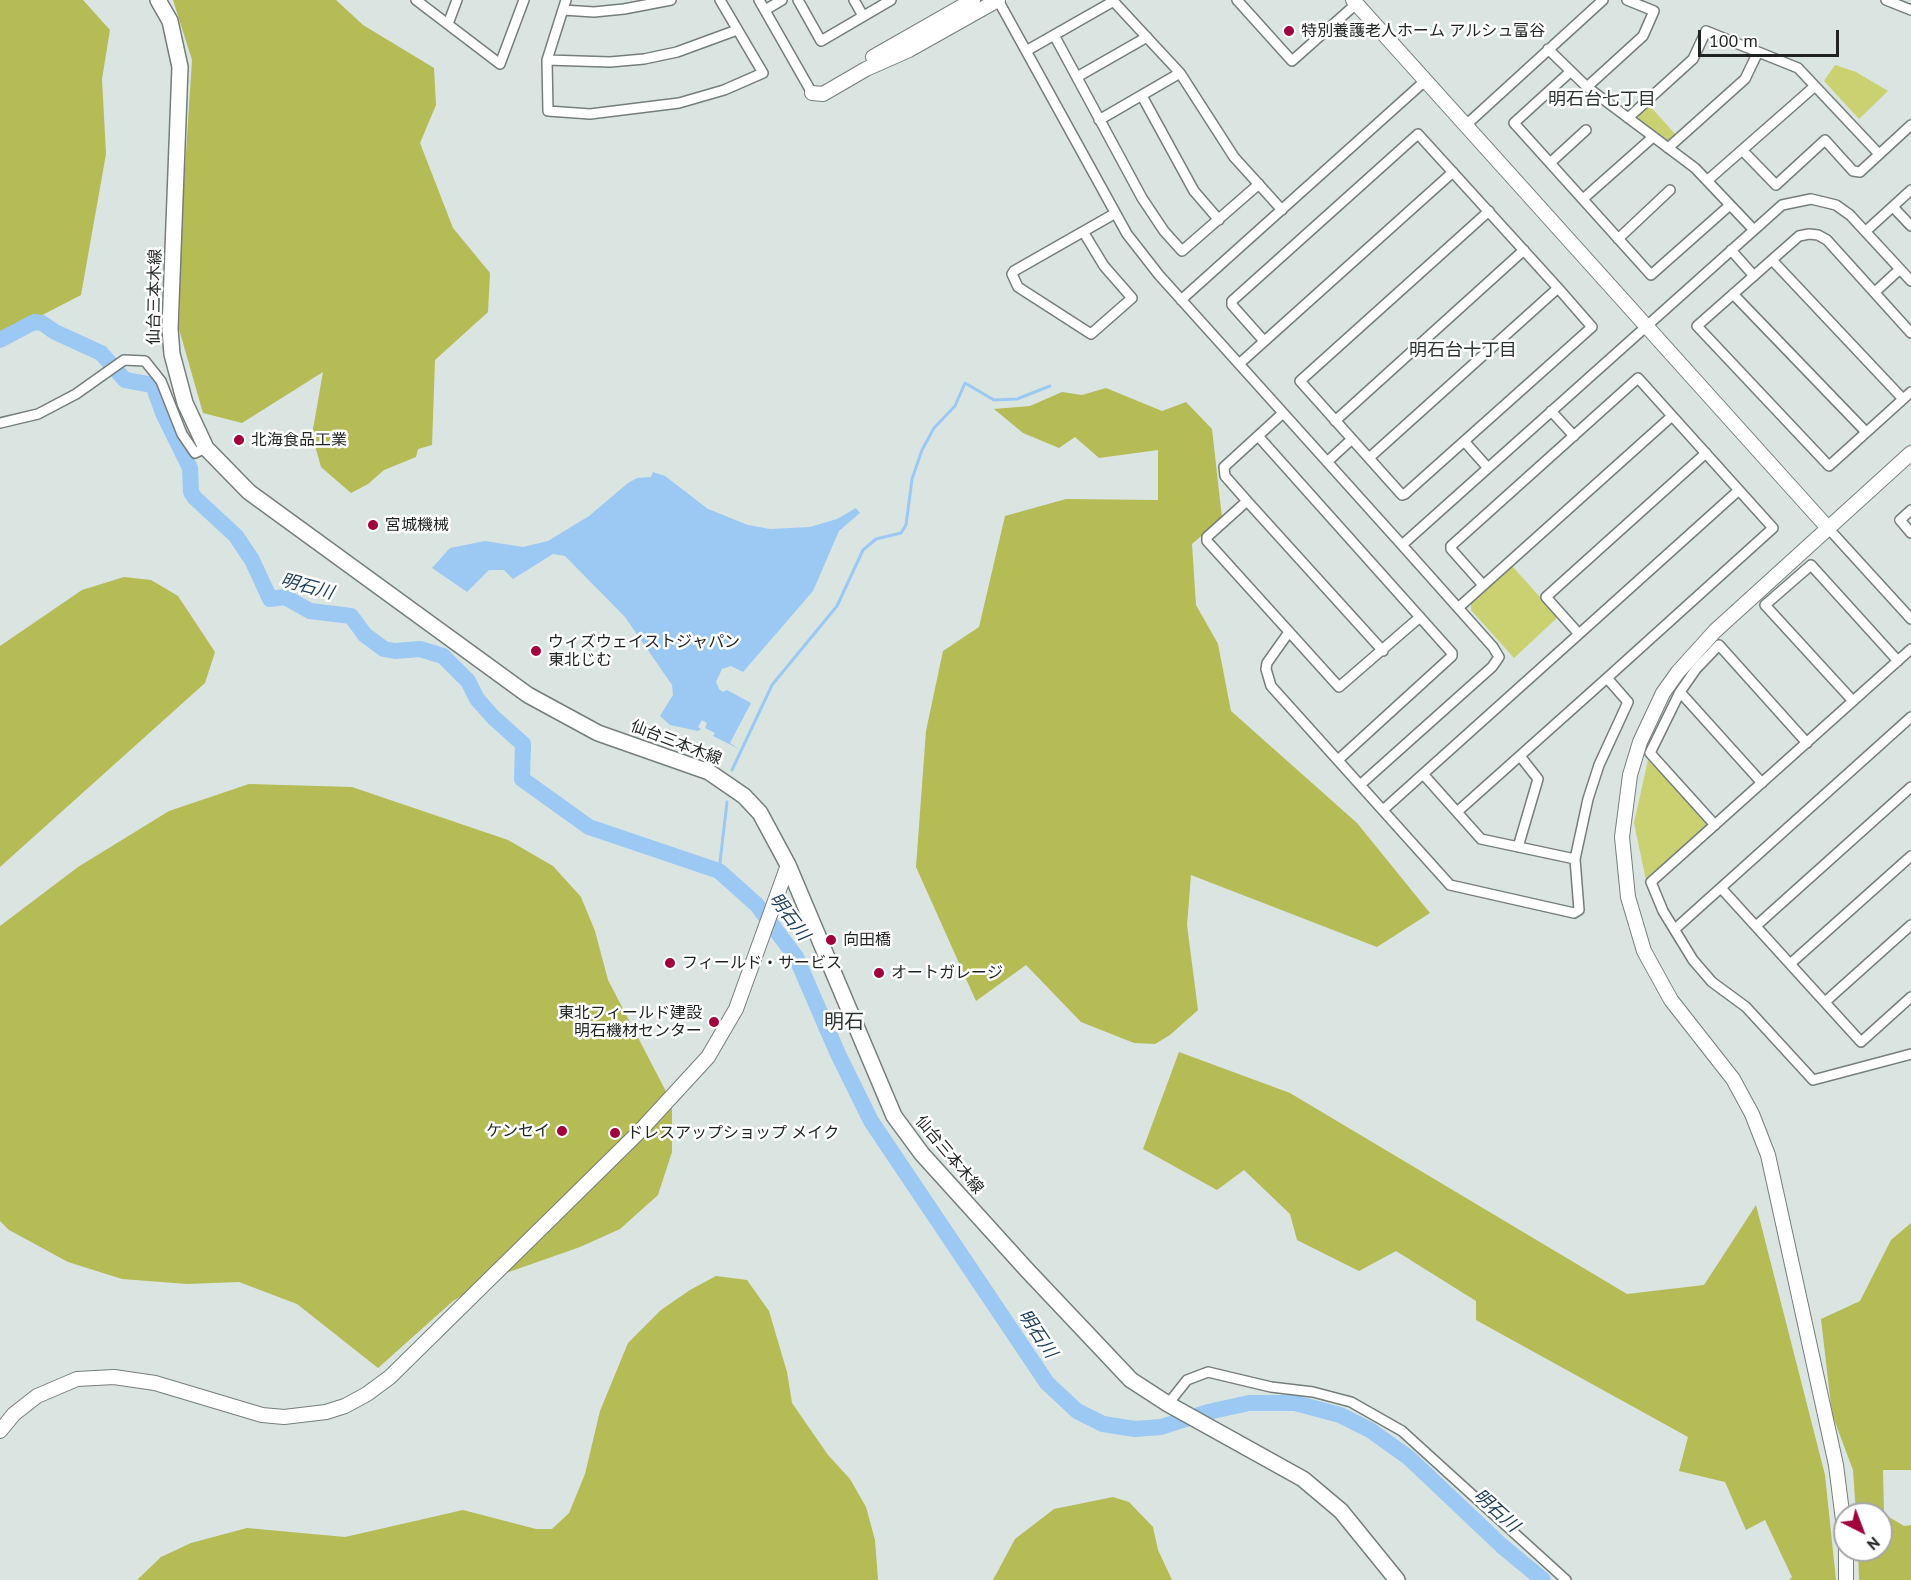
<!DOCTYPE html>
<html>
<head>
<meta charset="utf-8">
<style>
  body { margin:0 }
  #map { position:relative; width:1911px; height:1580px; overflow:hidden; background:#dae4e1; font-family:"PT Sans",sans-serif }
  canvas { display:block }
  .north { position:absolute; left:1833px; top:1502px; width:60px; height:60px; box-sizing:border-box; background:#fff; border:2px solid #a5a7a7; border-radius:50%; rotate:138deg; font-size:16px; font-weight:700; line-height:24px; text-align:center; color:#1f2322 }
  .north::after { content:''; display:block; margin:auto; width:21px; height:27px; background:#a1013c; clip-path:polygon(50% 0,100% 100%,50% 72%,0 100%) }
  .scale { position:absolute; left:1698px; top:30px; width:141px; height:27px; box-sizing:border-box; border:3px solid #1f2322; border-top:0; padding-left:8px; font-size:18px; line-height:21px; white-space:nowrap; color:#1f2322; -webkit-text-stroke:4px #fff; paint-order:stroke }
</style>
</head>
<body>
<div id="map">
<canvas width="1911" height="1580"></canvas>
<div class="north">N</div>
<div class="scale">100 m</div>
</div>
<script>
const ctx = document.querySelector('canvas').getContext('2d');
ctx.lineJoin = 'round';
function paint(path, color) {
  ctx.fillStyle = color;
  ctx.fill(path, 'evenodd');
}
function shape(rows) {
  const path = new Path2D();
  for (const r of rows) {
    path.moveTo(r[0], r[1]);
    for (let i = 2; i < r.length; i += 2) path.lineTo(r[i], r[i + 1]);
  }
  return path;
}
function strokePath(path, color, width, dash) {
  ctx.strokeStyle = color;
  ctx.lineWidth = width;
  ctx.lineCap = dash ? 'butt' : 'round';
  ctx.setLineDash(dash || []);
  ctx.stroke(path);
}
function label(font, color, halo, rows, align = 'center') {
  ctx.font = font + ' "PT Sans","Noto Sans JP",sans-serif';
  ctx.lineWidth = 5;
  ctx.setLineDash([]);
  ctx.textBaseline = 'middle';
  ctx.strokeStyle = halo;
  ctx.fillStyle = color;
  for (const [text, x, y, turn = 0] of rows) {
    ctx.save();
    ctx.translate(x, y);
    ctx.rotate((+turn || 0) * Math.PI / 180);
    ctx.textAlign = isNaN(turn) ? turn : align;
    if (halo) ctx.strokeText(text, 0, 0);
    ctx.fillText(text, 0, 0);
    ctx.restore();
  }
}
paint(shape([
  [1835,65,1856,72,1888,91,1859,119,1824,81],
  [1649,105,1676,135,1670,140,1666,140,1638,121,1639,114],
  [1512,566,1558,617,1514,658,1471,610,1471,603],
  [1648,760,1707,820,1706,828,1646,880,1634,823]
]), '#cad171');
paint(shape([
  [0,0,83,0,110,30,102,79,106,154,81,295,0,337],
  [173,0,336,0,363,25,434,68,436,105,420,143,453,228,490,273,488,312,435,360,432,445,418,449,416,457,384,470,368,484,351,493,321,467,312,435,323,372,242,423,203,413,179,329,182,214,192,60],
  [1106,388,1162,411,1186,402,1212,429,1222,518,1192,544,1196,605,1218,644,1231,711,1357,823,1430,913,1377,947,1191,875,1187,925,1198,1010,1170,1035,1155,1044,1134,1043,1081,1022,1026,965,976,1001,916,867,926,731,943,651,979,627,1005,516,1066,499,1158,500,1158,450,1099,458,1075,437,1059,448,1023,433,994,409,1030,406,1062,392,1082,395],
  [124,577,151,580,178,596,215,652,205,683,0,867,0,646,82,590],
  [249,784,352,787,508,840,553,866,581,897,595,931,608,980,672,1103,672,1152,658,1195,620,1229,580,1247,489,1279,453,1301,378,1368,297,1304,239,1282,187,1284,122,1279,68,1262,9,1230,0,1221,0,926,78,867,169,811],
  [1179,1052,1290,1093,1627,1294,1704,1285,1756,1205,1825,1475,1836,1580,1789,1580,1792,1577,1765,1520,1746,1530,1725,1482,1679,1471,1688,1437,1476,1320,1476,1301,1396,1251,1359,1271,1297,1240,1290,1214,1244,1170,1217,1190,1143,1149],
  [1911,1223,1911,1470,1883,1470,1884,1514,1904,1526,1911,1525,1911,1580,1859,1580,1858,1550,1881,1550,1881,1514,1856,1514,1853,1470,1832,1414,1821,1319,1860,1301,1891,1240],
  [716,1276,747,1280,769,1311,787,1372,792,1403,828,1455,850,1479,866,1507,875,1540,878,1580,137,1580,161,1557,191,1543,247,1528,345,1537,463,1510,536,1529,552,1529,569,1513,585,1474,600,1411,628,1343,661,1310,690,1290],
  [1113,1497,1129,1502,1153,1527,1158,1550,1172,1580,993,1580,1015,1539,1054,1509]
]), '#b5bb55');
paint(shape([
  [653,472,665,476,708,509,748,525,770,529,810,527,837,519,856,508,860,513,839,531,813,591,743,672,731,666,722,669,716,682,719,689,723,692,727,690,751,703,730,743,739,749,713,736,715,733,705,728,707,723,702,720,698,727,701,729,698,731,670,725,660,716,673,695,672,685,625,617,565,556,553,554,513,579,504,570,489,570,467,592,432,568,450,548,485,541,523,547,548,541,589,516,628,483,637,478,651,477]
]), '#9cc9f3');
strokePath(shape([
  [732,770,772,685,837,606,863,550,876,539,901,533,906,525,912,479,922,450,934,428,955,406,965,383,994,400,1017,399,1050,386],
  [719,871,727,802]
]), '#9cc9f3', 3);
strokePath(shape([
  [0,340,34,322,42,323,55,332,101,353,125,380,153,385,163,413,190,468,191,492,195,498,236,536,252,560,270,599,285,597,310,611,351,616,365,635,384,649,395,651,420,649,443,656,468,681,477,699,493,717,523,744,522,779,589,827,719,871,757,905,796,957,838,1054,871,1121,1047,1383,1077,1411,1103,1424,1135,1429,1161,1427,1208,1412,1249,1403,1295,1403,1340,1415,1370,1430,1408,1457,1502,1546,1543,1580]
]), '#9cc9f3', 16);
const street = shape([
  [416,0,500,64,524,0],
  [566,0,547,60,548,111,590,114,679,103,724,90,763,73,720,0],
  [759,0,812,93],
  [798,0,821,41,891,0],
  [854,0,863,16],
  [998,0,1127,234,1159,275,1402,545],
  [1237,0,1292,61,1356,4],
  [1886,0,1911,10],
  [563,10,594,12,624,9,671,0],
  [765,10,782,0],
  [448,24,457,0],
  [1054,35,1142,198,1164,231,1182,251,1259,184],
  [1548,49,1587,87,1695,168,1753,229],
  [1026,51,1112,2,1115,3,1180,73,1234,157,1282,210],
  [547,60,610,62,644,59,677,52,737,30],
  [1570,72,1514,123,1651,275,1730,205],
  [1077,77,1147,37],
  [1587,87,1643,36,1654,11,1627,0],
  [1142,96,1194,191,1219,220],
  [1628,118,1693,59,1706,31,1798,68,1879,154],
  [1099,120,1180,73],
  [1466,125,1603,0],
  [1668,148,1745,79,1758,52],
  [1742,150,1776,185,1825,140,1853,171,1860,172,1911,125],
  [1550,163,1586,130],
  [1708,180,1815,86],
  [1583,199,1653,137],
  [1893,207,1911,226],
  [1866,231,1911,190],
  [1084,233,1104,266,1132,298,1091,334,1018,287,1012,274,1014,271,1114,214],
  [1618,239,1670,190],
  [1731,250,1754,276],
  [1772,260,1903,399],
  [1875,292,1900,269],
  [1733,294,1866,432],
  [1181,300,1426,80],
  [1911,333,1827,240,1818,235,1809,234,1799,236,1697,326,1829,466,1911,392],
  [1264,341,1232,305,1232,301,1418,134,1558,288,1592,327,1405,494,1402,495,1300,381,1489,211],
  [1239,364,1453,172],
  [1551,411,1574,436],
  [1283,413,1224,467,1225,476,1247,501,1207,537,1207,541,1339,687,1420,617],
  [1335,421,1524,250],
  [0,423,38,414,76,394,124,360,145,361,161,381,182,434,195,453,206,448],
  [1258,436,1452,653,1452,656,1338,760],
  [1464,441,1488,468],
  [1706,453,1546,597,1579,634,1739,490],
  [1369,458,1558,288],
  [1327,462,1352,439],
  [1247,501,1383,651],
  [1911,510,1900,520,1911,533],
  [1828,528,1911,619],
  [1458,608,1672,416],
  [1289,632,1267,663,1266,669,1271,686,1450,885,1574,913,1579,910,1575,859,1588,799,1599,765,1628,702,1607,678,1773,528,1638,378,1451,546,1451,549,1483,585],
  [1911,649,1651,882,1663,911,1693,960,1712,982,1746,1007,1813,1080,1911,1054],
  [1680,692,1762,783],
  [1853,701,1765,605,1811,565,1898,661],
  [1423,774,1481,839,1575,859],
  [1360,785,1492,667,1499,657,1493,647,1402,545,1782,205,1811,199,1836,205,1850,215,1911,281],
  [1383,810,1579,634],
  [1457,812,1607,678],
  [1715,825,1650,753,1680,692,1696,669,1719,645,1807,743],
  [1518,847,1538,779,1520,756],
  [1721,888,1861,1042,1911,997],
  [1756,926,1911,787],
  [1675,929,1911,717],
  [1790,964,1911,856],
  [1825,1002,1911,925],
  [1168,1404,1187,1380,1208,1372,1271,1387,1313,1392,1351,1402,1402,1431,1566,1580]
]);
const secondary = shape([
  [1353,0,1828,528],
  [873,57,973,0],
  [812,93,823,94,866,69,909,50,998,0],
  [0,1431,14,1414,37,1396,77,1379,114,1377,155,1383,262,1415,284,1417,326,1412,345,1406,367,1394,390,1377,639,1132,708,1057,736,1009,788,865],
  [1845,1536,1836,1465,1768,1155,1752,1114,1733,1079,1671,1000,1644,951,1628,897,1622,837,1630,775,1640,742,1663,693,1678,672,1715,631,1911,453],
  [1846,1550,1846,1580]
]);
const primary = shape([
  [158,0,170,21,180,67,170,329,172,354,185,403,206,448,249,492,528,695,598,733,709,772,744,796,760,813,788,865,894,1116,922,1154,1027,1270,1131,1380,1168,1404,1303,1479,1341,1511,1397,1580]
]);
strokePath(street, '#757e7b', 12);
strokePath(secondary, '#757e7b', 16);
strokePath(primary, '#757e7b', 18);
strokePath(street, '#fff', 9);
strokePath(secondary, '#fff', 14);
strokePath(primary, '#fff', 15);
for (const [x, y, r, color] of [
  [1289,31,6,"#a1013c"],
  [239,440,6,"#a1013c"],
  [373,525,6,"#a1013c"],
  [536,651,6,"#a1013c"],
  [831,940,6,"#a1013c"],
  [670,963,6,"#a1013c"],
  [879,973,6,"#a1013c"],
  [714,1022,6,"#a1013c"],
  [562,1131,6,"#a1013c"],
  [615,1133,6,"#a1013c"]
]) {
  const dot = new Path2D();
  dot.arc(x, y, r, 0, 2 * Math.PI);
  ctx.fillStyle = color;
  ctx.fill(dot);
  strokePath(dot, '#fff', 2);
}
label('16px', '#1f2322', '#fff', [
  ["特別養護老人ホーム アルシュ富谷",1301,31],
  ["北海食品工業",251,440],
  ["宮城機械",385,525],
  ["ウィズウェイストジャパン",548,642],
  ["東北じむ",548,660],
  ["向田橋",843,940],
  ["フィールド・サービス",682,963],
  ["オートガレージ",891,973],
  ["東北フィールド建設",702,1013,"right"],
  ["明石機材センター",702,1031,"right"],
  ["ケンセイ",550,1131,"right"],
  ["ドレスアップショップ メイク",627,1133]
], 'left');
label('16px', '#1f2322', '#fff', [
  ["仙台三本木線",155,297,-89],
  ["仙台三本木線",676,743,21],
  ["仙台三本木線",949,1155,50]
]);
label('18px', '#2d3533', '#fff', [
  ["明石台七丁目",1602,100],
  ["明石台十丁目",1463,351]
]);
label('italic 18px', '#1c3d59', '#fff', [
  ["明石川",307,587,15],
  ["明石川",789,917,53],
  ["明石川",1037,1334,56],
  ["明石川",1496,1511,42]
]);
label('20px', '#2d3533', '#fff', [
  ["明石",844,1022]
]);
</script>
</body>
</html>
